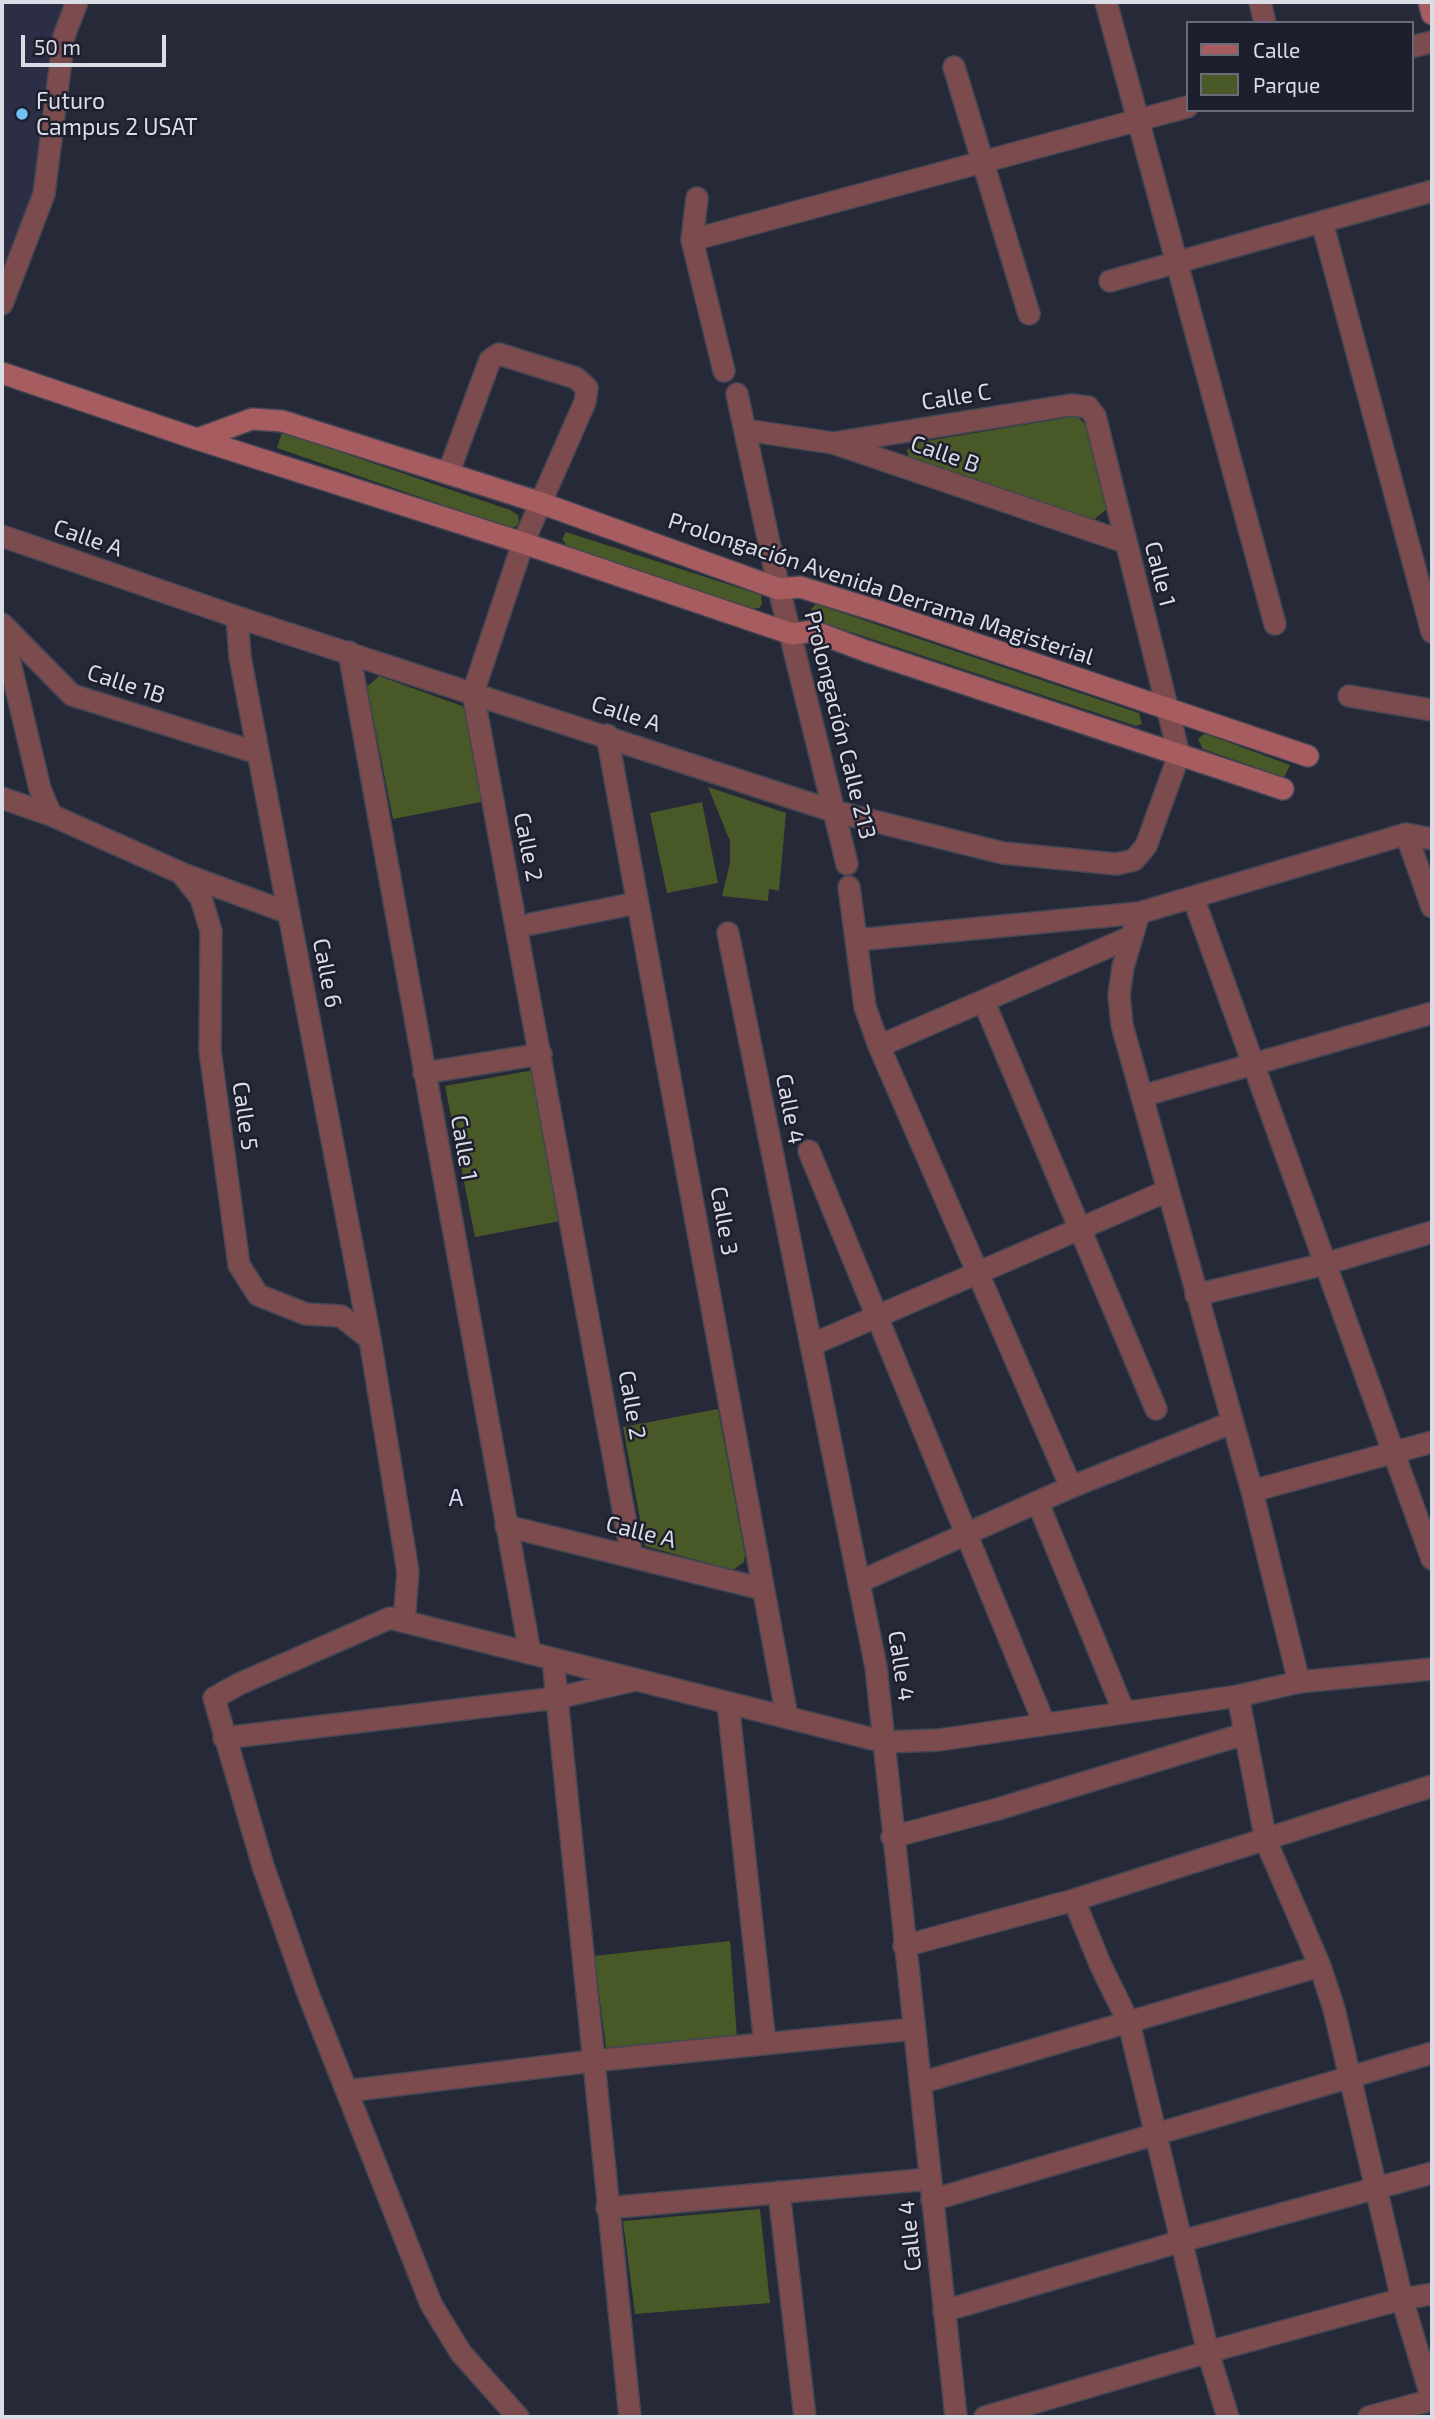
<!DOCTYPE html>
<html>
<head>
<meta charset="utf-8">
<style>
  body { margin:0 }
  #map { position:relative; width:1434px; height:2419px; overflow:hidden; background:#262938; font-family:"Exo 2",sans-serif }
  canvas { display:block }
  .frame { position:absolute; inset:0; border:4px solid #dadce6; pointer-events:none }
  .legend { position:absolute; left:1186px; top:21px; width:228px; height:91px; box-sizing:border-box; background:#1d1f2e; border:2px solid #696b78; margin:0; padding:9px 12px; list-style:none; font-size:21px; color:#dadce6 }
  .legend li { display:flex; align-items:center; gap:14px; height:35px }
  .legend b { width:35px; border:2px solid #696b78 }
  .scale { position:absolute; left:21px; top:35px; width:145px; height:32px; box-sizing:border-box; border:4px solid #dadce6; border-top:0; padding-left:9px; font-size:21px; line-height:24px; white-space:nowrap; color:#dadce6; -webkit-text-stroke:5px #1d1f2e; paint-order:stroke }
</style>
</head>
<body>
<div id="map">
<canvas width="1434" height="2419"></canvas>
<div class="frame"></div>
<ul class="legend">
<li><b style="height:9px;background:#a75c60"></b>Calle</li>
<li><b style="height:19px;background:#495827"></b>Parque</li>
</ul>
<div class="scale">50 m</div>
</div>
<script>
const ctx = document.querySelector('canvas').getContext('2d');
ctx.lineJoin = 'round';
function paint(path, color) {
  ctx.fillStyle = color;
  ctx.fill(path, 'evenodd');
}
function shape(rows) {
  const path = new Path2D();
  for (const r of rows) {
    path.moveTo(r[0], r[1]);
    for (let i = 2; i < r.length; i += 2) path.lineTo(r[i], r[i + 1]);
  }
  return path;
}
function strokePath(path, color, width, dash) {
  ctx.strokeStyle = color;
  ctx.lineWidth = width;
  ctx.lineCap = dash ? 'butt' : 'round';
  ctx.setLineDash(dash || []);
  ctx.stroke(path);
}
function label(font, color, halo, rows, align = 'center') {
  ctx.font = font + ' "Exo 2",sans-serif';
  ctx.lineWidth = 5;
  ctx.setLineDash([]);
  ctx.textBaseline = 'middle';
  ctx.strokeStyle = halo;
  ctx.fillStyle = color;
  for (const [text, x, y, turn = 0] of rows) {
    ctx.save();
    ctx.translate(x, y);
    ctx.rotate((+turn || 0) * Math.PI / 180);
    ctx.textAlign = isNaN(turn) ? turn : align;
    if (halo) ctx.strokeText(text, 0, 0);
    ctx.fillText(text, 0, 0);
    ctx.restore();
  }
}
paint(shape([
  [2,2,66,2,50,42,36,186,2,284]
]), '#2b2e44');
paint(shape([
  [1077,416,1086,425,1107,509,1092,521,911,460,908,455,907,450,914,443],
  [282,432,510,510,518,515,519,521,517,526,510,528,277,448],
  [566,532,755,593,761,595,762,604,759,608,752,609,567,546,562,539],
  [816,604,1139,713,1142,724,1136,726,811,619,811,609],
  [379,676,462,706,468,714,486,801,393,819,367,687],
  [1204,734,1209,735,1290,765,1284,777,1203,749,1198,739],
  [708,787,786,813,779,891,769,889,768,901,722,896,730,863,730,841],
  [702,802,718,883,667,893,650,813],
  [534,1070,566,1220,475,1237,445,1086],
  [718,1409,745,1555,744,1562,733,1570,645,1546,623,1427],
  [730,1941,737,2038,607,2054,594,1956],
  [760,2209,770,2303,635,2314,623,2221]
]), '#495827');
const street = shape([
  [1106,2,1275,624],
  [1260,2,1265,23],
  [1411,47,1432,42],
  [954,67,1029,314],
  [697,198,692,240,724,371],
  [1322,222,1432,632],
  [692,240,1187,107],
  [1110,281,1432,191],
  [2,304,44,194,64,36,77,2],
  [737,394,779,589,847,864],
  [745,430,833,443,1125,542],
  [448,474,490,360,499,354,576,378,587,388,585,402,523,543,473,693,632,1557],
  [2,536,237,617,833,811,1003,853,1117,864,1134,860,1146,846,1179,755,1095,416,1088,407,1071,405,833,443],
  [237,617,240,657,370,1339],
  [2,624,72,695,258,753],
  [2,629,40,789,51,815,181,873,201,898,211,931,210,1051,239,1265,258,1295,306,1314,341,1316,370,1339,408,1572,404,1621],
  [349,652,530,1653],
  [1349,696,1432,710],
  [607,735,787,1717],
  [2,798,51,815],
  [1406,834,1432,907],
  [183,874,289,913],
  [849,887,865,1007,879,1046,1071,1487],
  [1193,897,1432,1559],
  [1139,913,1123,967,1119,995,1122,1025,1252,1491,1299,1682],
  [531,924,627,905],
  [728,933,876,1667,956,2417],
  [856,940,1139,913,1406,834,1432,839],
  [984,1002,1156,1409],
  [879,1046,1131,937],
  [424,1073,541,1054],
  [1142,1096,1432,1013],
  [809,1151,1044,1723],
  [1196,1295,1325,1264,1432,1232],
  [811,1345,1167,1191],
  [1252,1491,1432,1442],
  [1038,1503,1124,1712],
  [506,1526,763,1589],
  [859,1582,1071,1487,1231,1423],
  [553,1659,630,2417],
  [1238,1696,1266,1841,1320,1966,1334,2009,1402,2299,1432,2399],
  [728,1703,765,2044],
  [224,1738,556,1698,631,1681],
  [892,1837,998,1809,1244,1734],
  [1074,1900,1100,1964,1129,2023,1208,2352,1228,2417],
  [904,1946,1074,1900,1432,1786],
  [920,2083,1320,1966],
  [347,2091,592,2061,914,2029],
  [779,2192,805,2417],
  [932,2200,1432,2053],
  [607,2208,930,2179],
  [944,2311,1182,2241,1432,2173],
  [518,2417,461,2353,431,2304,307,1991,263,1866,214,1698,239,1684,390,1618,885,1742,939,1740,1238,1696,1299,1682,1432,1669],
  [985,2417,1208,2352,1402,2299,1432,2294],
  [1369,2417,1432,2400]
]);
const secondary = shape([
  [1429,2,1432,14],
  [2,373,197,439,523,543,792,634,813,631,866,651,1283,789],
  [197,439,252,419,282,421,538,502,779,589,800,587,881,612,1308,756]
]);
strokePath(street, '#434654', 24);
strokePath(secondary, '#434654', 24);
strokePath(street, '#7b4b4d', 21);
strokePath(secondary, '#a75c60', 21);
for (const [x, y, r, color] of [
  [22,114,7,"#70c2f4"]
]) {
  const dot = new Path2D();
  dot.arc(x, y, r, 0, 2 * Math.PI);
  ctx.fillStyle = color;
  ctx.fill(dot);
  strokePath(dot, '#1d1f2e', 2.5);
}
label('23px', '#dadce6', '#1d1f2e', [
  ["Futuro",36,101],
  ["Campus 2 USAT",36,127]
], 'left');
label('23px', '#dadce6', '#1d1f2e', [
  ["Calle C",956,397,-9],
  ["Calle B",945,454,19],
  ["Calle A",88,538,19],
  ["Calle 1",1160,574,76],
  ["Prolongación Avenida Derrama Magisterial",881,589,18],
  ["Calle 1B",126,684,18],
  ["Calle A",626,714,18],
  ["Prolongación Calle 213",840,725,76],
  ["Calle 2",528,847,79],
  ["Calle 6",327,973,79],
  ["Calle 4",790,1109,79],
  ["Calle 5",245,1116,82],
  ["Calle 1",464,1148,80],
  ["Calle 3",724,1221,80],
  ["Calle 2",632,1405,80],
  ["Calle A",641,1532,14],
  ["Calle 4",901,1666,81],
  ["Calle 4",910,2236,-96]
]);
ctx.letterSpacing = '2px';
label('24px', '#d4d8ed', '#1d1f2e', [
  ["A",457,1498]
]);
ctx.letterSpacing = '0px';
</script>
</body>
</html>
